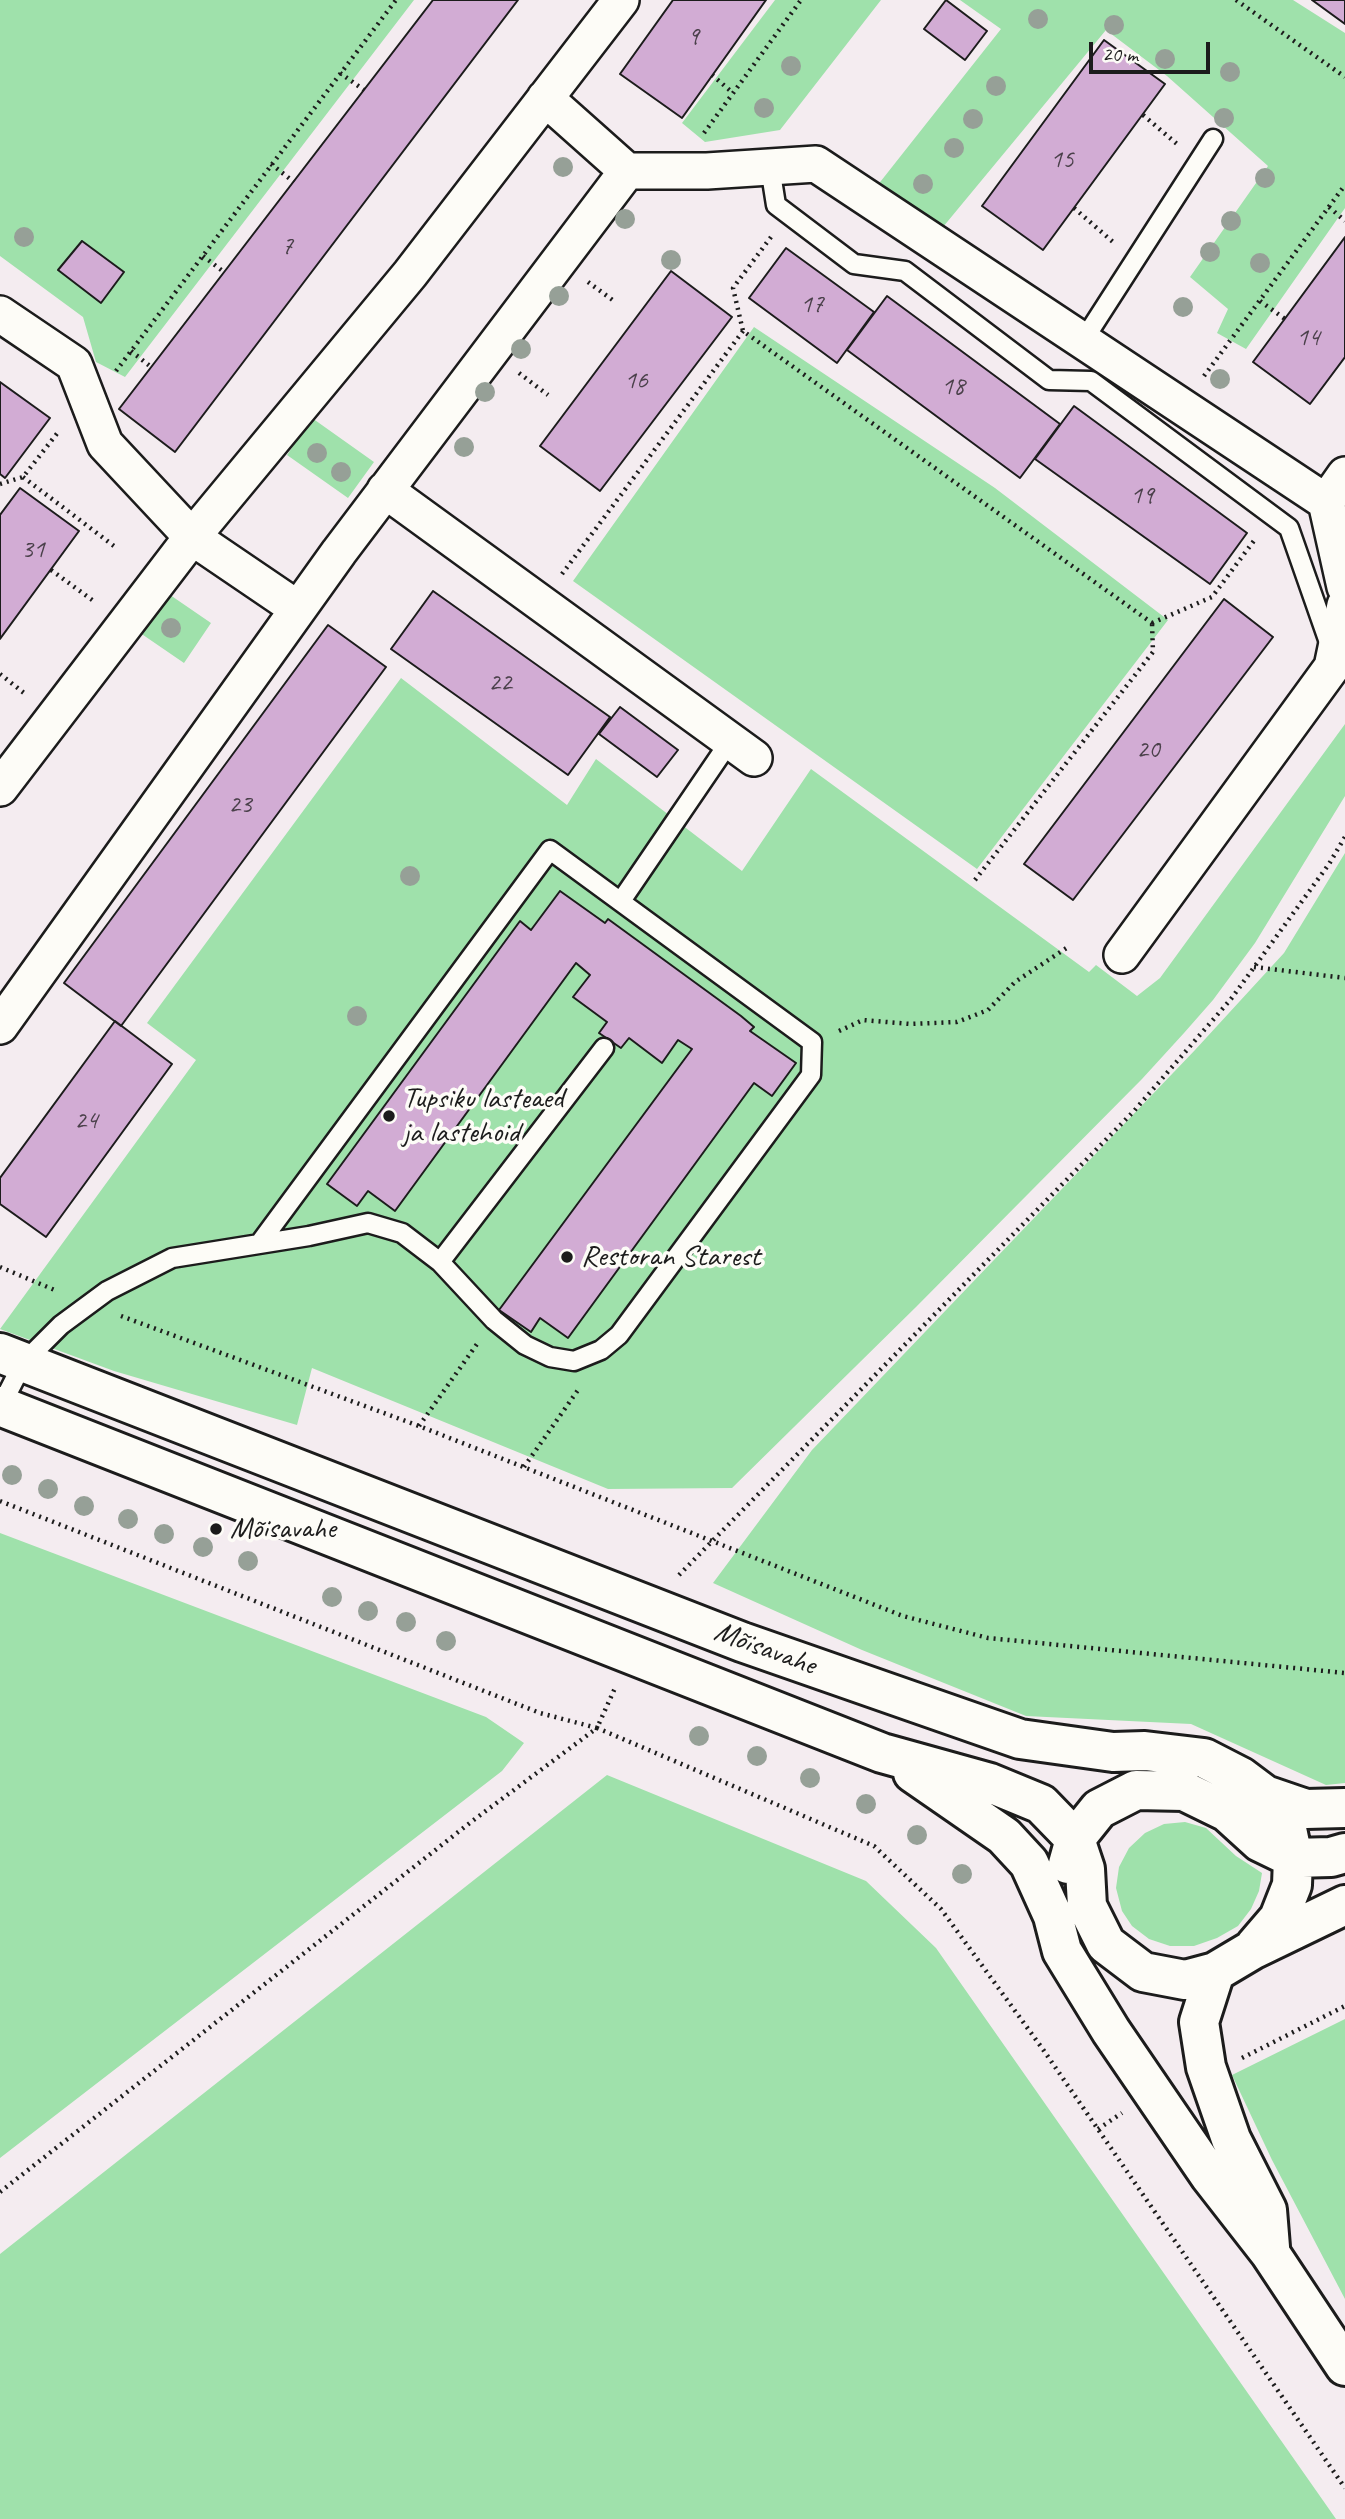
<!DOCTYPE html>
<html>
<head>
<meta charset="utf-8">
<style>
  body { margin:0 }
  #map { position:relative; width:1345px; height:2519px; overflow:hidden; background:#f4ecf0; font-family:Caveat,sans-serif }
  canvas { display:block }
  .scale { position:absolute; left:1089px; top:42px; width:121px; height:32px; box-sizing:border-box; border:4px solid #1c1c1c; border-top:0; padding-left:9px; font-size:21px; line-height:24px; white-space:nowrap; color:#1c1c1c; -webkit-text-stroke:5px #fdfcf7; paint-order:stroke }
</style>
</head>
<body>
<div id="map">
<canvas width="1345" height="2519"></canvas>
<div class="scale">20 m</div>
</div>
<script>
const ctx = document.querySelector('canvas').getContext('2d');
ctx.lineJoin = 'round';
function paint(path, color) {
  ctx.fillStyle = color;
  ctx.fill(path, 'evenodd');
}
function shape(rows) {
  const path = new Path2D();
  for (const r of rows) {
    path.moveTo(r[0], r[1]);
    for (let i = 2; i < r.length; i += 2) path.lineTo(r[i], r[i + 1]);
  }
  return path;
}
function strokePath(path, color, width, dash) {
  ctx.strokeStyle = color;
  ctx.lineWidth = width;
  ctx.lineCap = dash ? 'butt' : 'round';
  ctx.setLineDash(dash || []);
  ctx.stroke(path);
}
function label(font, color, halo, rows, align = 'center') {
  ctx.font = font + ' Caveat,sans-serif';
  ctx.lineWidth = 7;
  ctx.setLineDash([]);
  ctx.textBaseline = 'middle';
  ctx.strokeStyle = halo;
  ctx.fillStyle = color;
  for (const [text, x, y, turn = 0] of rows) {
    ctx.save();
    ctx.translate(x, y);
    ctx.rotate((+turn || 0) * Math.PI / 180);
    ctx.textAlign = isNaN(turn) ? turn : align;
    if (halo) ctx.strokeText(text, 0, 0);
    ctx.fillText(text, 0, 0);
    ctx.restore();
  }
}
paint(shape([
  [0,0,414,0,125,377,96,362,83,317,0,256],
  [775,0,881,0,780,130,705,142,682,123],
  [960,0,1293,0,1345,33,1345,208,1246,349,1217,333,1228,309,1190,277,1268,166,1167,76,1106,30,943,227,877,186,1001,29],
  [754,327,995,488,1168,620,977,869,573,581],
  [312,418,374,462,348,498,287,455],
  [157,586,211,623,184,663,130,626],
  [401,678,567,805,596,759,742,871,811,769,1089,972,1096,965,1137,996,1160,978,1345,724,1345,796,1255,943,1213,1000,1184,1033,1142,1079,916,1307,732,1488,608,1489,312,1368,297,1425,114,1371,0,1329,196,1060,147,1023],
  [1345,853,1345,1783,1326,1785,1191,1724,1026,1716,862,1650,713,1583,812,1450,1195,1050,1284,953],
  [0,1533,486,1717,524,1743,502,1771,0,2158],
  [607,1775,866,1881,936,1948,1336,2519,0,2519,0,2254],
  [1185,1822,1206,1828,1236,1856,1262,1873,1259,1891,1251,1909,1238,1926,1217,1938,1194,1946,1170,1946,1149,1939,1132,1926,1122,1911,1116,1888,1119,1867,1129,1848,1145,1833,1164,1824],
  [1345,2019,1345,2299,1272,2160,1232,2075]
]), '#9fe1ab');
const building = shape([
  [433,0,518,0,175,452,119,409,433,0],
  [673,0,766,0,682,118,620,74,673,0],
  [946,0,987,31,965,60,924,29,946,0],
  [1312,0,1345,0,1345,24,1312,0],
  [1104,40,1165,84,1043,250,982,206,1104,40],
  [1345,237,1345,357,1310,404,1253,362,1345,237],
  [82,241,124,272,101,303,58,270,82,241],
  [786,248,874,312,837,363,749,298,786,248],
  [671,271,732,317,600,491,540,446,671,271],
  [887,296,1060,424,1020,478,847,350,887,296],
  [0,382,50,418,5,478,0,474,0,382],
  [1074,406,1247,533,1210,584,1035,459,1074,406],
  [20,488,79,531,0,639,0,515,20,488],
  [433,591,610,717,568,775,391,649,433,591],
  [1224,599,1273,637,1073,900,1024,864,1224,599],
  [328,625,386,667,121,1026,64,983,328,625],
  [620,707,678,750,657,777,599,734,620,707],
  [560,891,605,923,608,919,741,1016,754,1027,750,1031,796,1063,772,1096,754,1083,568,1338,540,1318,531,1332,499,1310,692,1049,678,1040,662,1063,629,1038,621,1048,599,1033,607,1022,573,997,590,975,576,963,395,1211,368,1191,357,1206,327,1184,520,921,531,930,560,891],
  [115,1021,172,1064,46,1237,0,1204,0,1178,115,1021]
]);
paint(building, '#d2acd4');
strokePath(building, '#1c1c1c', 2);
const service = shape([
  [770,167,776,205,854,264,905,271,1049,380,1091,381,1289,528,1331,648],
  [1083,341,1213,139],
  [621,901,730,741],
  [259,1244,550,850,812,1042,811,1075,619,1335,601,1350,574,1361,550,1357,525,1345,494,1320,440,1262],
  [1,1406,23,1363,61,1325,107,1291,172,1258,309,1236,368,1223,402,1233,440,1262,604,1048]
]);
const minor = shape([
  [545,98,627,171],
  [0,314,74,364,105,444,192,537,298,609],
  [385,490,754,758],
  [1326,502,1345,587],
  [0,788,192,537,410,274,621,0],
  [1122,955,1332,667,1345,605],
  [0,1026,339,552,627,171,707,171,816,164,1326,502,1345,475]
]);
const tertiary = shape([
  [0,1353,742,1642,1020,1739,1113,1752,1145,1751,1204,1758,1241,1777,1265,1795,1286,1824,1293,1858,1292,1885,1279,1918,1255,1946],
  [0,1406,882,1753,990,1783,1041,1804,1075,1839,1085,1869,1087,1906,1106,1944,1143,1972,1185,1980,1215,1972,1252,1950,1345,1905],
  [913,1773,1004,1836,1029,1863,1053,1916,1062,1951,1111,2031,1210,2176,1270,2253,1345,2366],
  [1265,1795,1306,1809,1345,1808],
  [1068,1864,1075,1839,1099,1809,1136,1790,1184,1791,1227,1812,1260,1842,1293,1858,1331,1857,1345,1853],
  [1215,1972,1199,2022,1206,2067,1231,2139,1267,2210,1270,2247]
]);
strokePath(service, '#1c1c1c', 23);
strokePath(minor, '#1c1c1c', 40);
strokePath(tertiary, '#1c1c1c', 44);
strokePath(shape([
  [1236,0,1345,77],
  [340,73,364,90],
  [712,75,733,93],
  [1143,115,1177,144],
  [704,133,801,0],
  [271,164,294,182],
  [1329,207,1345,221],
  [1074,208,1113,242],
  [771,237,733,288,743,331,1152,623],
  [203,256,224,272],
  [588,282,614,301],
  [1260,301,1285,319],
  [131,351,151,367],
  [116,371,396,0],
  [519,373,548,395],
  [1204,376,1345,185],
  [23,477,114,546],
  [0,484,23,477,59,431],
  [51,570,95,602],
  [562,574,743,331],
  [1152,623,1212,597,1256,538],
  [0,674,24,693],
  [975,880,1153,652,1152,623],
  [1254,967,1345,978],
  [839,1031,863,1020,910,1024,957,1022,988,1010,1015,982,1068,947],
  [0,1267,57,1291],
  [121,1316,419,1426,903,1616,988,1638,1345,1673],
  [419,1426,477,1344],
  [524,1467,578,1390],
  [0,1501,540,1713,597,1728,615,1688],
  [679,1575,1134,1111,1231,999,1329,864,1345,837],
  [1242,2058,1345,2006],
  [1098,2129,1122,2113],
  [0,2192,471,1822,597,1728,874,1846,941,1909,1042,2048,1345,2488]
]), '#1c1c1c', 4.5, [2, 5]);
strokePath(service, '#fdfcf7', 18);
strokePath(minor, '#fdfcf7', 35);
strokePath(tertiary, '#fdfcf7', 38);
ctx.fillStyle = '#96a097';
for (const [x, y] of [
  [1038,19],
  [1114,25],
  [1165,59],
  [791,66],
  [1230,72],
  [996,86],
  [764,108],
  [1224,118],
  [973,119],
  [954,148],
  [563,167],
  [1265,178],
  [923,184],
  [625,219],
  [1231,221],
  [24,237],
  [1210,252],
  [671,260],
  [1260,263],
  [559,296],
  [1183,307],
  [521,349],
  [1220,379],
  [485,392],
  [464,447],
  [317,453],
  [341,472],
  [171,628],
  [410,876],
  [357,1016],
  [12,1475],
  [48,1489],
  [84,1506],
  [128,1519],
  [164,1534],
  [203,1547],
  [248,1561],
  [332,1597],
  [368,1611],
  [406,1622],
  [446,1641],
  [699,1736],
  [757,1756],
  [810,1778],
  [866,1804],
  [917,1835],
  [962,1874]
]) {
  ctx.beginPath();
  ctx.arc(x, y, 10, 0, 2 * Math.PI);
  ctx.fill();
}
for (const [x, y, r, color] of [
  [389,1116,7,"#1c1c1c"],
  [567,1257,7,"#1c1c1c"],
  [216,1529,7,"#1c1c1c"]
]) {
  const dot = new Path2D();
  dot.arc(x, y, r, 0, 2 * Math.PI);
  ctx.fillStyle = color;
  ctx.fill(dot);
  strokePath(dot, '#fdfcf7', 2.5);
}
label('26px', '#4a404a', null, [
  ["9",693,37],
  ["15",1062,160],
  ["7",287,247],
  ["17",812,305],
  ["14",1308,338],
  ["16",636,381],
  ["18",953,387],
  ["19",1142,496],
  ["31",33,550],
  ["22",500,683],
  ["20",1148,750],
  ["23",240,805],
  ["24",86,1121]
]);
label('30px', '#1c1c1c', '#fdfcf7', [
  ["Tupsiku lasteaed",403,1099],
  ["ja lastehoid",403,1133],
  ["Restoran Starest",581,1257],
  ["Mõisavahe",230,1529]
], 'left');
label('30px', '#1c1c1c', '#fdfcf7', [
  ["Mõisavahe",765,1649,20]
]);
</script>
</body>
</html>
